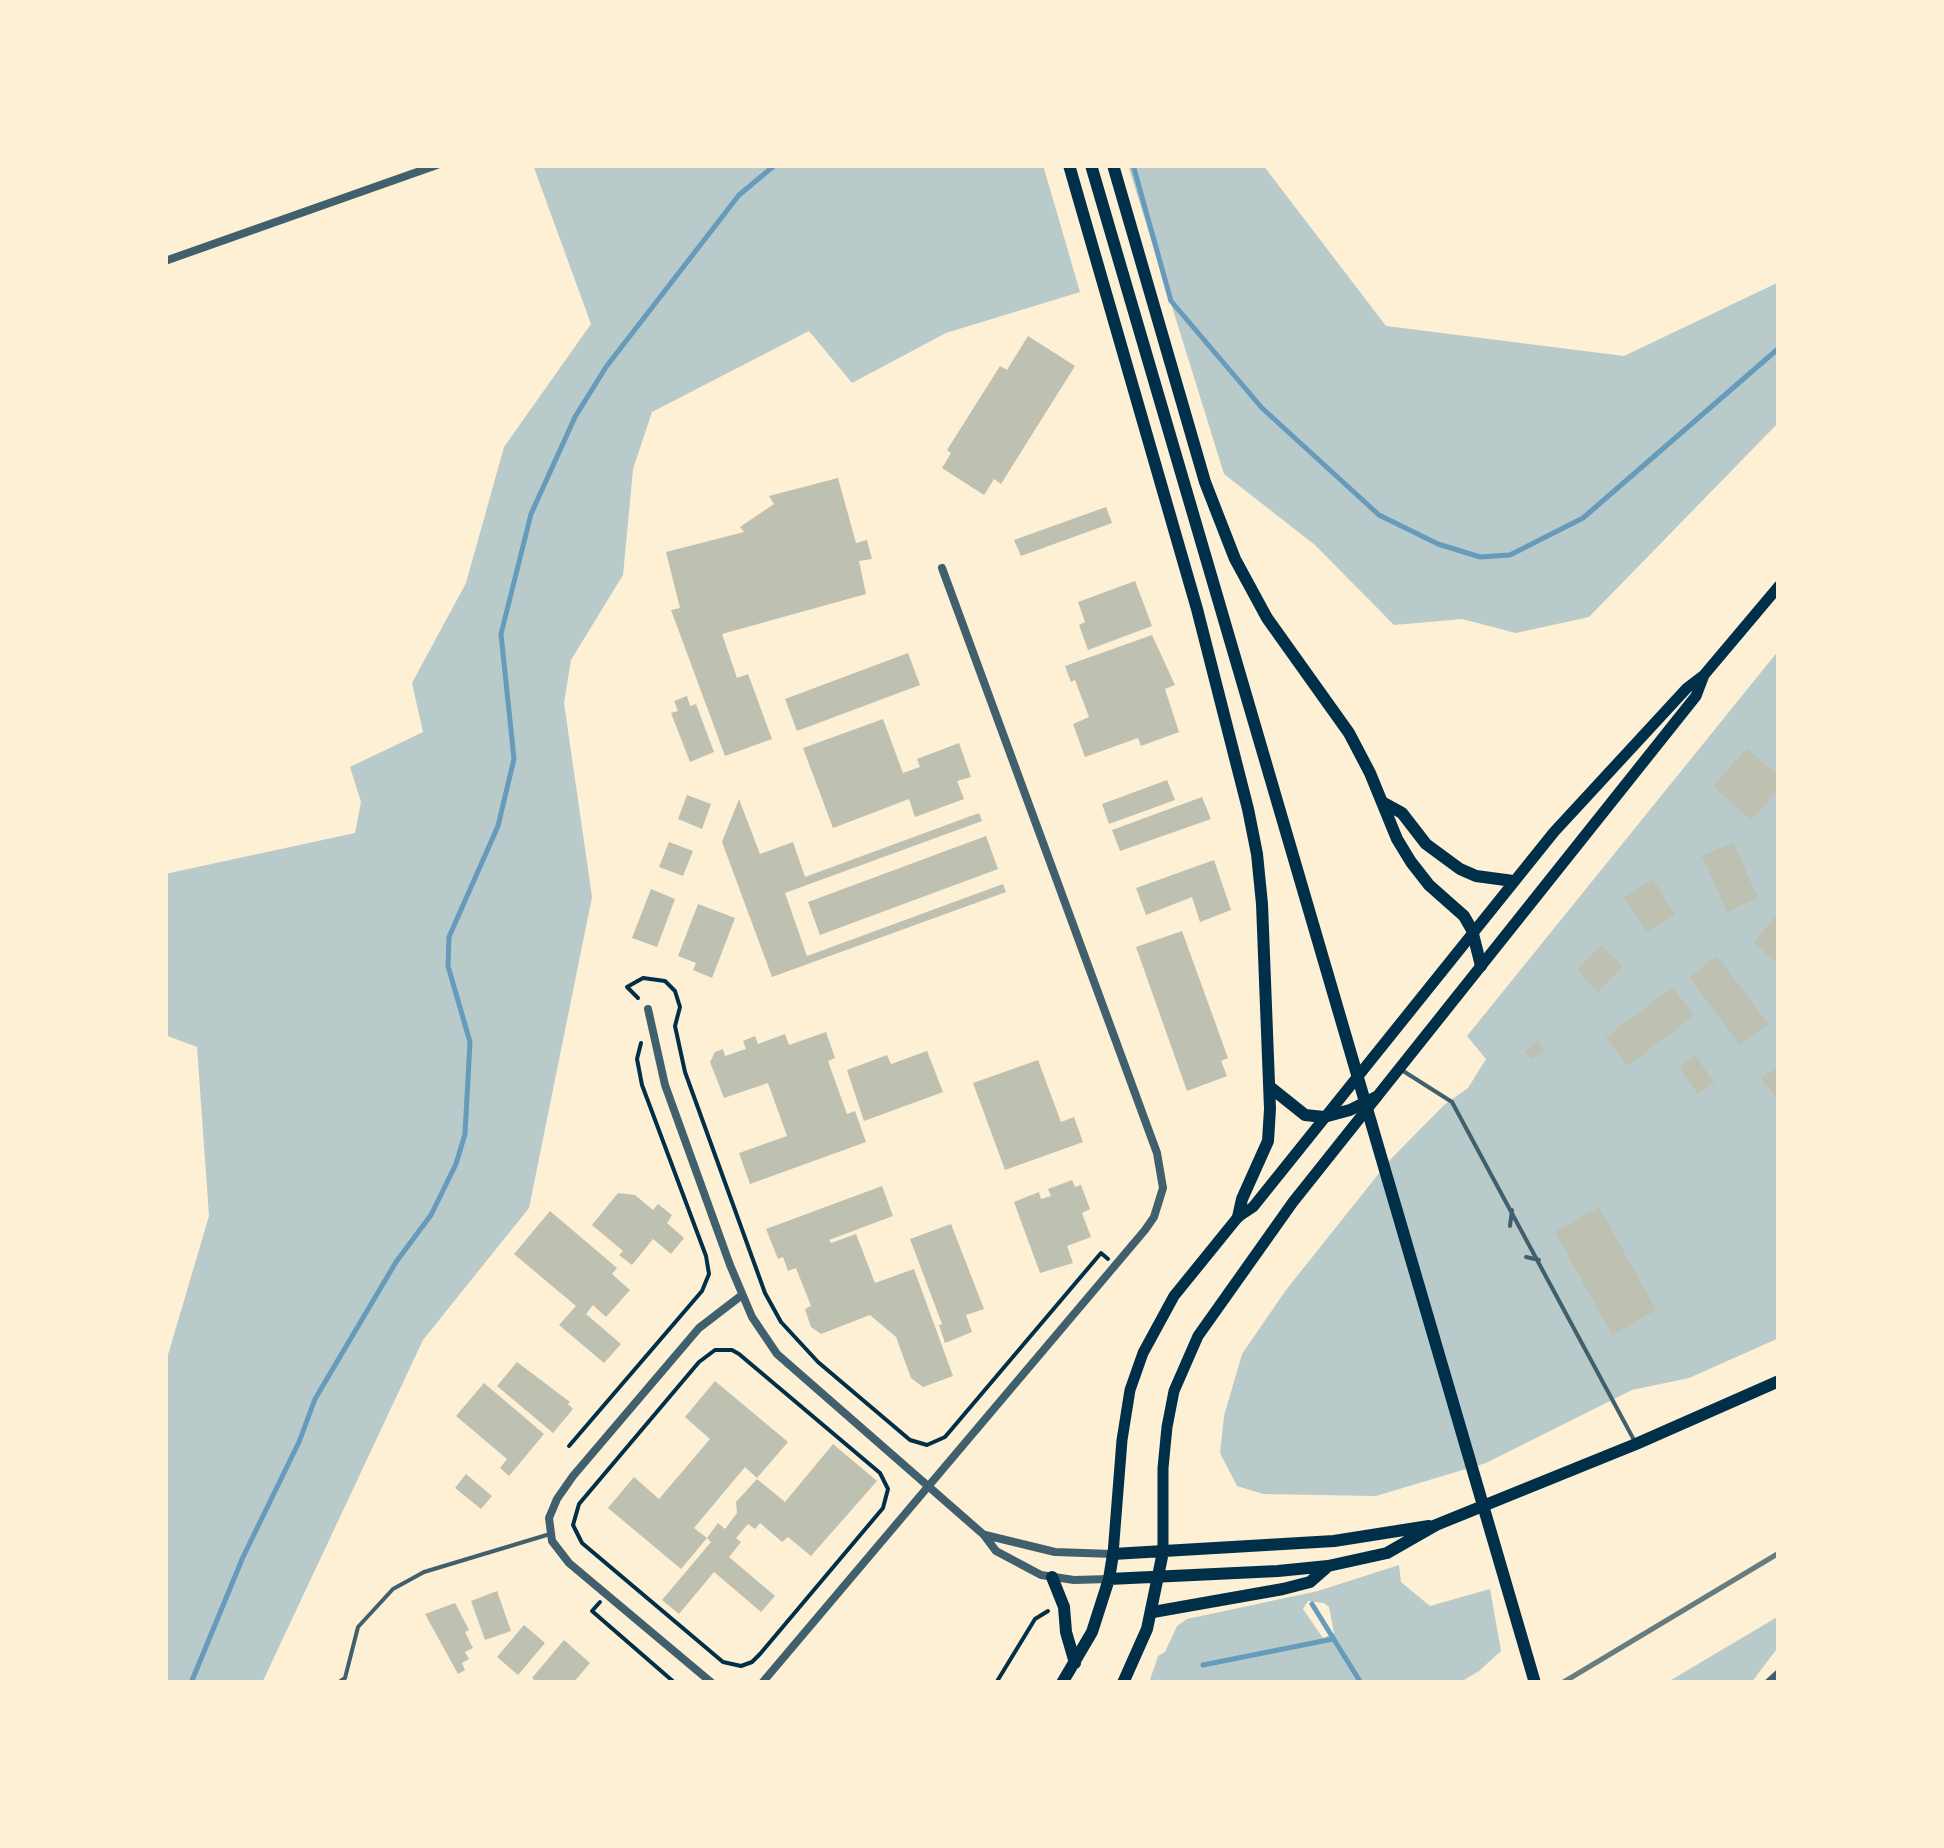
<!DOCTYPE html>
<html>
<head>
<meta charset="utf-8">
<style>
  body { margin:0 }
  #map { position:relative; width:1944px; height:1848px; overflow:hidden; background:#fdf0d5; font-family:"Varela Round",sans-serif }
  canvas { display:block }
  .frame { position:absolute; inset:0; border:168px solid #fdf0d5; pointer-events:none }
</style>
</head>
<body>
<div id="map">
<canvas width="1944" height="1848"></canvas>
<div class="frame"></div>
</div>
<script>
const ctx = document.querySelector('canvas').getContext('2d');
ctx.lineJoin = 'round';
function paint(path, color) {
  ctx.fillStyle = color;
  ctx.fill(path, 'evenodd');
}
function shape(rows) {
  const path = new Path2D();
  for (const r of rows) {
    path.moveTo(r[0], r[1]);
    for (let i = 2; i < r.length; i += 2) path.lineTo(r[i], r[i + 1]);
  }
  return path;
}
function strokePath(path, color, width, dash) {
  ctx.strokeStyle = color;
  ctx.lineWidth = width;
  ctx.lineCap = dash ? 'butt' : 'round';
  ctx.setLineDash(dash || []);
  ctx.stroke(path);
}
paint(shape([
  [533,165,1043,165,1080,292,946,333,852,383,809,331,652,412,633,469,623,575,571,660,564,703,592,897,529,1208,423,1340,262,1683,165,1683,165,1365,209,1216,197,1047,165,1035,165,874,355,833,361,802,350,767,423,732,412,683,466,583,504,447,591,324],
  [1128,165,1263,165,1386,326,1624,356,1779,282,1779,422,1589,617,1516,633,1462,619,1394,625,1315,545,1224,474],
  [1779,650,1779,1338,1689,1378,1632,1390,1486,1463,1376,1496,1263,1494,1237,1486,1220,1453,1224,1416,1242,1354,1286,1290,1388,1162,1444,1105,1468,1088,1486,1059,1467,1036],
  [1399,1565,1401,1582,1430,1606,1490,1589,1501,1651,1479,1671,1459,1683,1149,1683,1158,1656,1165,1652,1177,1626,1187,1619,1318,1591],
  [1308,1601,1324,1603,1329,1607,1334,1633,1323,1638,1303,1609],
  [1779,1616,1779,1646,1751,1683,1666,1683]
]), '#b9caca');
strokePath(shape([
  [1133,165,1171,301,1262,408,1379,515,1438,544,1480,557,1510,555,1583,518,1779,348],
  [1312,1604,1361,1683],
  [1203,1665,1333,1639],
  [191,1683,243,1557,299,1442,315,1399,396,1262,431,1215,456,1164,465,1134,470,1042,448,966,449,937,498,826,514,759,501,634,531,514,575,417,606,367,739,195,775,165]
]), '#669bbc', 5);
paint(shape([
  [1028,336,1075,366,1001,484,994,479,984,495,942,468,951,453,947,450,1000,366,1007,370],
  [838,478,856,543,867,540,872,559,859,561,866,594,722,634,737,678,748,674,772,739,725,756,671,610,680,608,666,552,744,532,740,527,774,504,769,496],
  [1106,507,1112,523,1021,556,1014,540],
  [1135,581,1152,626,1088,650,1079,625,1085,622,1078,602],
  [1152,635,1175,685,1165,689,1179,732,1141,746,1138,738,1085,757,1073,724,1089,717,1075,680,1071,682,1065,666],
  [908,653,920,685,797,731,785,699],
  [687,696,690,706,696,704,714,752,690,762,671,713,678,711,674,701],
  [883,719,903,773,920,767,917,759,959,743,971,777,957,781,964,799,915,817,909,799,833,828,803,748],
  [1747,748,1779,777,1779,789,1751,820,1713,786],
  [1167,780,1175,800,1109,824,1102,804],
  [687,795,711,804,702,829,678,819],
  [1202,797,1211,819,1120,851,1112,830],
  [739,799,760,854,793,842,805,877,979,813,982,821,785,893,807,956,1003,884,1006,892,772,977,722,842],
  [986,836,998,869,820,935,808,902],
  [669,842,693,851,683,876,659,867],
  [1733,843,1758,898,1727,912,1702,856],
  [1214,860,1231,910,1200,922,1192,897,1146,915,1136,888],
  [1653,879,1675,915,1647,933,1624,897],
  [651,889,675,899,657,947,632,938],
  [698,904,735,918,712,978,693,970,696,963,678,956],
  [1777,915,1779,917,1779,965,1754,943],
  [1182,931,1228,1058,1221,1061,1227,1076,1187,1091,1136,947],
  [1601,945,1623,967,1598,992,1577,969],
  [1717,956,1768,1024,1740,1045,1689,977],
  [1673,987,1694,1016,1627,1066,1606,1037],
  [826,1032,835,1058,828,1061,847,1114,855,1111,866,1142,750,1184,739,1153,787,1136,768,1083,724,1098,710,1062,715,1052,723,1049,725,1056,746,1049,743,1041,755,1036,758,1044,785,1034,789,1045],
  [1537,1041,1544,1050,1532,1060,1525,1051],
  [927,1051,943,1092,864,1121,847,1070,887,1055,891,1064],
  [1695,1055,1714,1083,1698,1094,1679,1067],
  [1038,1060,1061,1122,1074,1117,1083,1142,1005,1170,973,1083],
  [1779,1065,1779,1096,1776,1098,1761,1078],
  [1072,1180,1075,1187,1081,1185,1090,1209,1082,1213,1091,1237,1067,1246,1073,1263,1040,1273,1014,1202,1039,1192,1041,1199,1051,1196,1048,1189],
  [882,1186,893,1216,829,1240,831,1243,856,1234,875,1283,914,1269,953,1376,923,1387,911,1378,896,1337,870,1315,821,1334,811,1327,805,1309,811,1306,796,1268,788,1271,783,1257,778,1259,766,1229],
  [618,1193,635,1195,653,1210,658,1204,672,1215,667,1223,684,1238,671,1254,653,1239,632,1265,619,1255,623,1251,592,1225],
  [1599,1207,1656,1310,1612,1335,1555,1232],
  [550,1211,617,1268,612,1274,630,1290,606,1317,593,1305,586,1314,621,1344,604,1363,559,1325,576,1306,514,1254],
  [951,1224,984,1309,966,1315,972,1332,945,1343,939,1325,942,1324,910,1239],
  [517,1362,570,1402,568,1404,573,1409,553,1433,497,1386],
  [715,1381,788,1442,757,1478,745,1467,694,1528,707,1538,681,1569,608,1508,634,1477,659,1499,710,1439,685,1417],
  [484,1383,544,1434,509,1476,500,1468,507,1459,456,1416],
  [833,1444,877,1481,811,1556,788,1537,782,1542,760,1523,755,1529,748,1524,736,1538,741,1542,729,1557,775,1596,761,1612,714,1572,679,1614,662,1600,711,1542,707,1538,718,1523,725,1529,737,1513,736,1502,757,1479,785,1502],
  [466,1474,492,1496,481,1509,455,1488],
  [497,1591,511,1631,485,1640,471,1601],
  [455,1603,469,1630,465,1632,473,1648,465,1652,469,1659,462,1663,465,1670,458,1674,425,1614],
  [524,1625,545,1643,518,1675,497,1657],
  [564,1640,590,1663,573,1683,538,1683,532,1678]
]), '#bec0b2');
strokePath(shape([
  [638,998,627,987,643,978,665,981,675,991,680,1007,675,1026,685,1072,765,1293,781,1322,818,1362,910,1440,927,1445,945,1437,1101,1253,1108,1259],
  [715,1350,732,1350,739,1354,880,1473,888,1489,883,1508,760,1654,752,1662,741,1666,723,1662,582,1543,573,1525,579,1504,699,1362,715,1350],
  [569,1446,702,1291,709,1274,706,1256,642,1085,637,1059,641,1043],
  [600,1602,592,1611,675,1683],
  [996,1683,1035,1619,1048,1611]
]), '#003049', 4);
strokePath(shape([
  [1778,668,1779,667],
  [1400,1069,1452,1102,1634,1440],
  [1510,1226,1512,1210],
  [1526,1257,1539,1260],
  [338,1683,345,1678,358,1627,393,1589,424,1572,550,1534]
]), '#3f606c', 4);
strokePath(shape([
  [165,261,437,165],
  [648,1009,665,1085,730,1265,752,1317,777,1354,984,1535,996,1551,1041,1575,1074,1580,1109,1579],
  [985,1535,1055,1552,1113,1554],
  [712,1683,569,1563,552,1541,549,1518,557,1499,573,1476,699,1328,742,1295],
  [762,1683,1145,1230,1154,1217,1163,1188,1157,1153,942,568],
  [1768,1683,1779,1673]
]), '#3f606c', 8);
strokePath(shape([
  [1163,1552,1163,1468,1167,1427,1174,1391,1198,1336,1293,1202,1696,696,1704,675],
  [1113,1554,1122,1440,1130,1390,1143,1353,1174,1296,1238,1217,1253,1207,1554,832,1687,688,1704,675,1779,586]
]), '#003049', 11);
strokePath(shape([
  [1052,1577,1064,1607,1066,1632,1075,1663],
  [1109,1579,1278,1571,1328,1566,1387,1553,1436,1525,1636,1444,1779,1381],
  [1153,1612,1283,1589,1310,1582,1326,1568],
  [1062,1683,1092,1632,1109,1579,1113,1554,1334,1541,1429,1526],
  [1123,1683,1147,1629,1163,1552]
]), '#003049', 12);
strokePath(shape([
  [1069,165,1197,609,1248,809,1257,854,1262,904,1270,1109,1268,1141,1242,1199,1238,1217],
  [1091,165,1535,1683],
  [1113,165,1205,482,1235,559,1267,618,1349,733,1370,773,1397,839,1411,862,1429,885,1464,916,1472,930,1481,966],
  [1382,802,1402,813,1426,844,1460,869,1476,876,1513,881],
  [1270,1087,1305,1115,1324,1117,1350,1110,1376,1097]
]), '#003049', 12);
strokePath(shape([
  [1562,1683,1779,1553]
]), '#657d81', 5);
</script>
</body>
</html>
